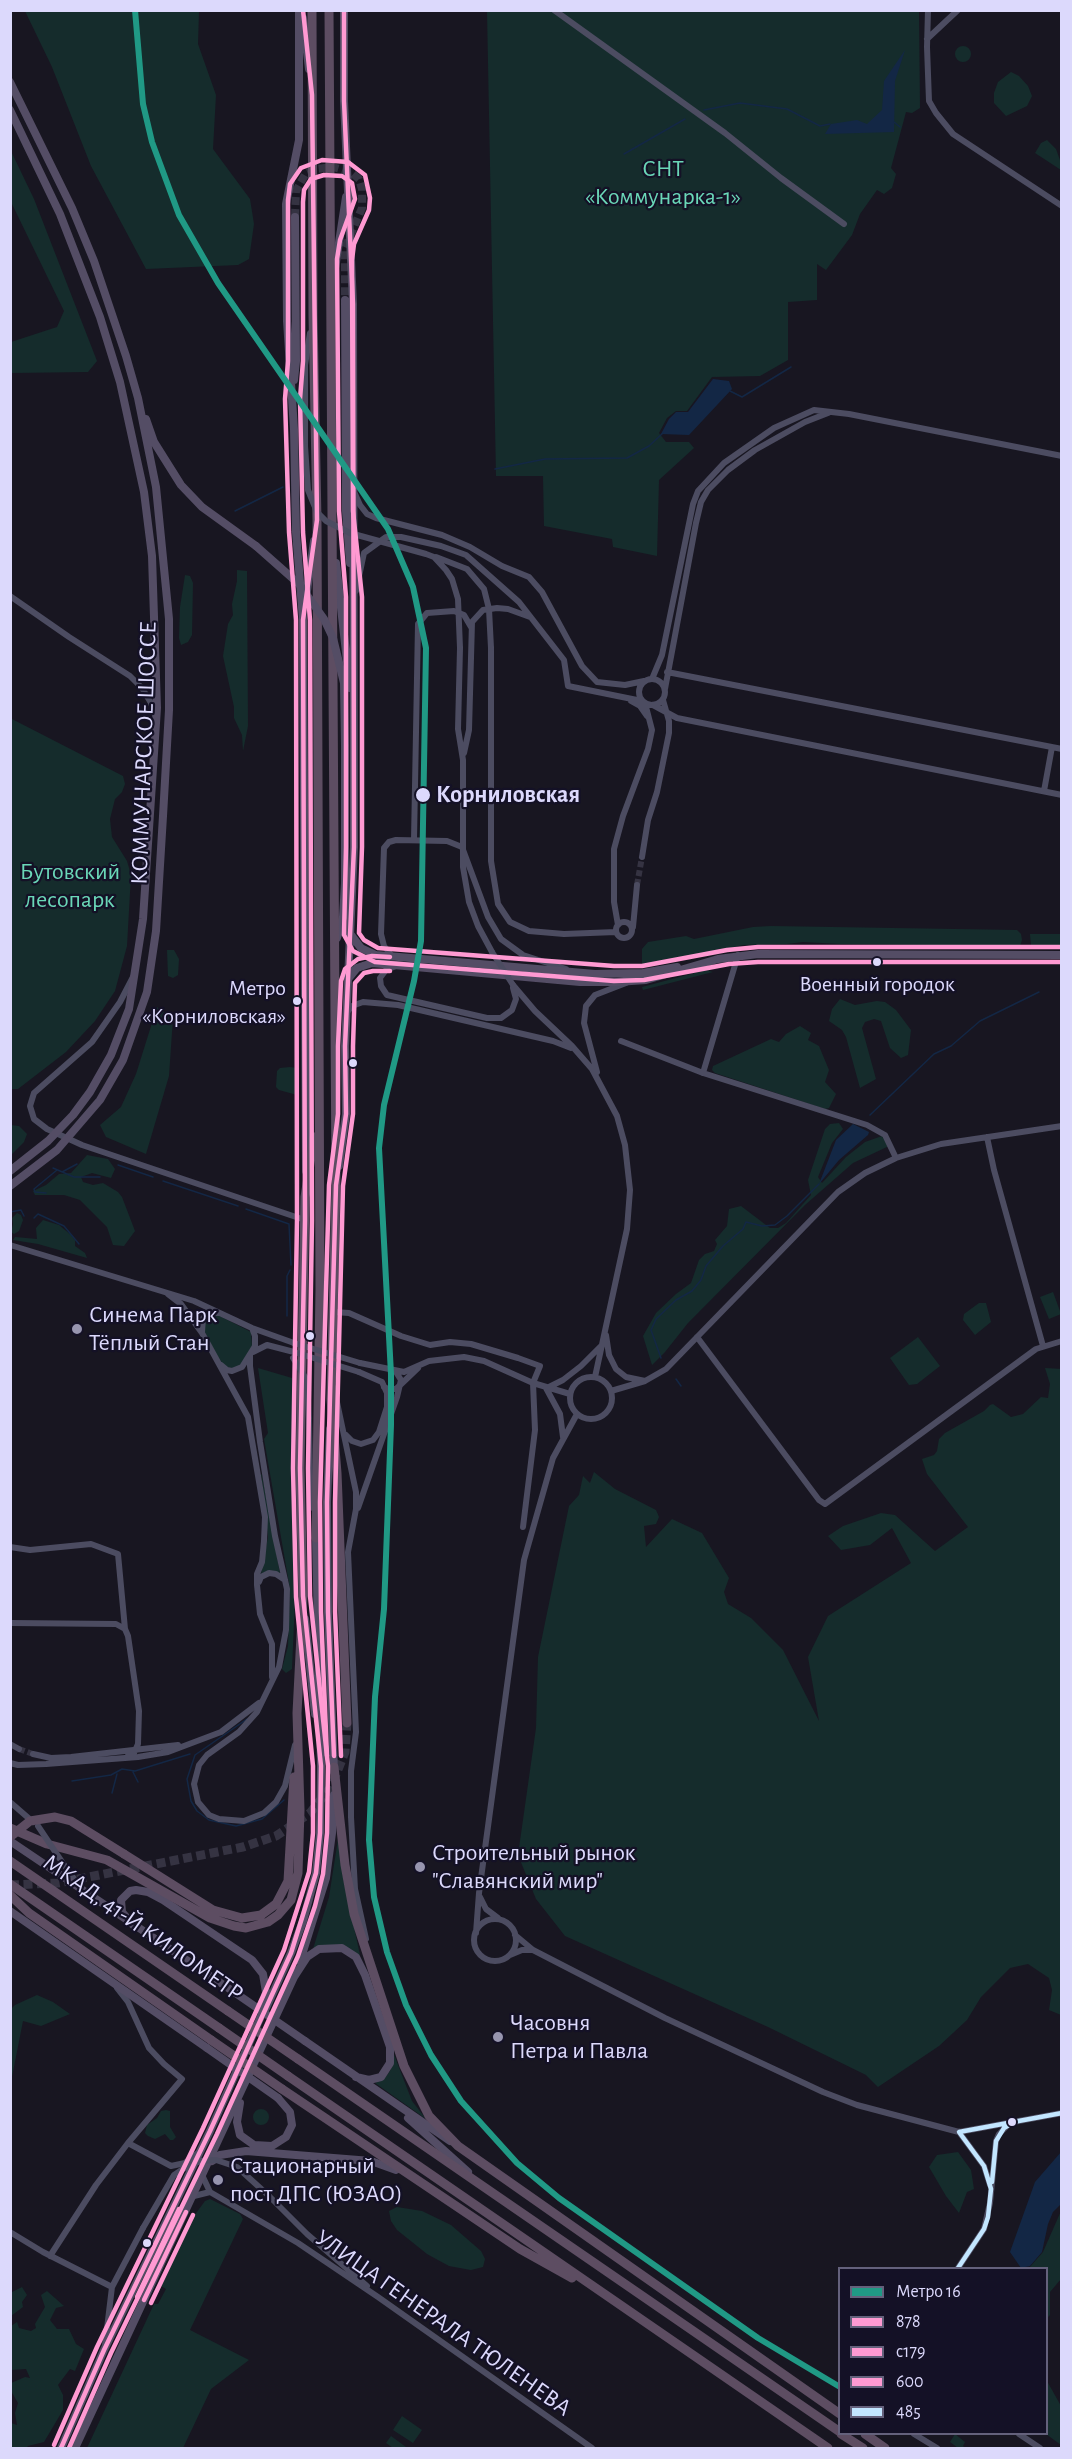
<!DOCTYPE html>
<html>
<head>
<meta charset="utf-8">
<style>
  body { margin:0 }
  #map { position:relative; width:1072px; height:2459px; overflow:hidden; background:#181621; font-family:"Alegreya Sans",sans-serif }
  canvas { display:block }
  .frame { position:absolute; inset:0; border:12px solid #dcd9fc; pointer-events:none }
  .legend { position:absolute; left:838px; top:2267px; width:210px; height:168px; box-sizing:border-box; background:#141126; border:2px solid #64617c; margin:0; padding:8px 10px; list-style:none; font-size:18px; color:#dcd9fc }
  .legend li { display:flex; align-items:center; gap:12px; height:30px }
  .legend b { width:30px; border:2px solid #64617c }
</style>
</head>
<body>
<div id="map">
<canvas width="1072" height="2459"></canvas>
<div class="frame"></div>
<ul class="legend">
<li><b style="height:8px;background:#209985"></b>Метро 16</li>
<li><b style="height:8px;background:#ff9ad2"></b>878</li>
<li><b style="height:8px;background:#ff9ad2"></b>с179</li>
<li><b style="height:8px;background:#ff9ad2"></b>600</li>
<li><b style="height:8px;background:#c2e6ff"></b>485</li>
</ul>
</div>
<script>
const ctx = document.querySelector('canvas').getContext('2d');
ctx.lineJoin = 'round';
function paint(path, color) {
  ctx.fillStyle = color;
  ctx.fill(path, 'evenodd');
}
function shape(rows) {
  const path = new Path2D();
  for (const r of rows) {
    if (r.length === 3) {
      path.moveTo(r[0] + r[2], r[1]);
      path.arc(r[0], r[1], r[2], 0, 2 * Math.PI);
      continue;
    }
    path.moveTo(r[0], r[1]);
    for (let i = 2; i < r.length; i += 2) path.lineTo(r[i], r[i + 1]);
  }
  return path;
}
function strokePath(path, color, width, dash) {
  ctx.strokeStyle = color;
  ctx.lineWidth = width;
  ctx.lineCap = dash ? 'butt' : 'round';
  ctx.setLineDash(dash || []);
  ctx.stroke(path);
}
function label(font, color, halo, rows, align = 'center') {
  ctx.font = font + ' "Alegreya Sans",sans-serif';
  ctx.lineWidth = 4.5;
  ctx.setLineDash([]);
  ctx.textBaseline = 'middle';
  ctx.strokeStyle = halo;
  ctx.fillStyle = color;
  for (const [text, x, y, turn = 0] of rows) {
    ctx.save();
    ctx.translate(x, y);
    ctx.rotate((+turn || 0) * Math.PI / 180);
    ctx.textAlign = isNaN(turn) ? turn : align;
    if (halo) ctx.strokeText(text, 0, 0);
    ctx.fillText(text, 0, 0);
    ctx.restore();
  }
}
paint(shape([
  [25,11,199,11,198,44,216,95,213,149,250,199,254,224,249,259,238,265,146,269,91,166,52,67],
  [487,11,919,11,920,108,912,113,906,112,891,168,896,174,892,188,884,194,877,190,860,214,852,235,826,270,817,264,817,300,788,302,788,360,760,376,712,377,687,411,676,411,667,418,659,433,666,442,689,442,694,448,659,480,657,556,613,547,612,539,544,526,543,476,496,476],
  [963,54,8],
  [1011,72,1019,76,1028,86,1032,96,1027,106,1006,116,994,103,994,93,998,82],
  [1047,140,1056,149,1061,163,1061,170,1035,153,1041,143],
  [10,149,34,199,97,361,88,372,11,373,11,342,57,327,64,311,11,202],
  [237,570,247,571,248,726,243,751,242,735,234,718,234,707,223,656,228,624,233,615,232,604,237,581],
  [185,575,190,576,193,583,192,635,188,642,181,645,179,638,180,607],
  [10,718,123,776,125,784,122,792,115,799,110,819,112,837,127,861,131,875,127,946,115,991,95,1021,66,1052,18,1089,10,1089],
  [771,926,1017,930,1021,934,1022,940,1020,946,840,944,803,942,787,944,743,945,642,968,642,949,648,942,686,936,694,939,753,927],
  [1030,934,1061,934,1061,946,1031,945],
  [849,947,1016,948,925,948],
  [167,950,174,950,179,959,178,975,173,978,168,976],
  [749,960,839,960,839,964,740,964],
  [906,960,966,960,972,964,889,964,889,962],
  [706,970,713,972,643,990,642,987],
  [840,999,855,1005,877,1001,885,1002,896,1010,911,1030,908,1055,901,1058,890,1048,881,1021,874,1019,865,1022,862,1028,876,1079,860,1088,846,1037,842,1030,829,1021,832,1009],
  [157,1007,173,1018,169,1076,146,1154,106,1137,100,1125,121,1107,136,1074],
  [800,1026,811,1033,808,1040,819,1046,829,1070,825,1082,836,1094,829,1108,825,1109,715,1073,712,1070,713,1066,771,1039,779,1042,786,1034],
  [290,1067,297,1068,297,1095,279,1090,276,1087,277,1071,280,1068],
  [839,1123,843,1129,832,1143,818,1177,822,1183,846,1157,865,1142,882,1136,889,1146,853,1163,805,1205,688,1323,665,1352,652,1365,643,1336,656,1313,676,1294,691,1283,699,1260,705,1254,714,1251,717,1244,715,1240,727,1226,729,1209,741,1206,770,1228,778,1228,786,1223,811,1195,808,1180,825,1129,830,1124],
  [11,1125,19,1126,27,1134,24,1142,11,1155],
  [87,1155,108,1159,115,1169,111,1178,92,1173,81,1177,83,1182,93,1185,103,1183,118,1192,122,1197,135,1231,124,1246,113,1245,107,1227,80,1200,64,1195,35,1195,33,1191,46,1185,59,1174,71,1173],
  [17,1213,21,1215,23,1220,19,1231,14,1234,11,1232,13,1224,12,1218],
  [43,1220,59,1225,71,1235,75,1240,75,1246,85,1253,87,1258,38,1244,13,1240,15,1237,37,1239,36,1228],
  [1053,1292,1061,1314,1049,1319,1040,1297],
  [979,1303,986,1303,991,1322,975,1335,963,1320,964,1314],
  [211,1315,218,1315,251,1332,252,1346,240,1367,235,1369,224,1366,216,1354,203,1328,206,1317],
  [918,1337,940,1366,917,1384,909,1385,890,1358],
  [258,1368,292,1378,295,1600,292,1669,286,1673,282,1669,288,1646,290,1589,264,1439,268,1433],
  [1045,1368,1062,1369,1061,2015,1049,2010,1052,1990,1049,1978,1028,1964,1010,1968,981,1997,967,2020,939,2046,878,2087,866,2075,768,2027,565,1936,536,1899,518,1855,536,1728,538,1657,569,1506,579,1495,583,1476,590,1483,594,1472,615,1489,656,1510,659,1517,656,1524,644,1526,646,1547,672,1519,702,1533,729,1578,724,1592,728,1604,751,1618,783,1650,819,1721,808,1657,828,1616,911,1563,892,1528,870,1545,841,1550,828,1536,843,1526,881,1513,895,1515,935,1551,968,1527,927,1474,922,1459,934,1455,937,1451,939,1439,945,1433,984,1411,990,1405,993,1404,1011,1417,1023,1414,1041,1397,1048,1398,1050,1384],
  [261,1474,262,1475,280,1573,267,1571,261,1574,268,1537],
  [338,1839,343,1877,360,1955,358,1955,335,1945,313,1949,329,1897],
  [37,1995,53,2002,70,2014,41,2026,23,2021,11,2082,11,2009,15,2005],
  [393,2052,412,2101,426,2119,375,2083,384,2079,390,2071,394,2060],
  [261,2117,8],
  [166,2110,170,2111,170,2127,176,2137,173,2140,170,2140,165,2134,155,2139,148,2136,145,2133,147,2125,157,2118,161,2111],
  [958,2152,971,2170,974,2189,967,2192,959,2213,946,2196,929,2167,937,2155],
  [210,2199,240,2214,243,2219,190,2330,249,2360,211,2389,183,2448,87,2448,154,2304,158,2304,166,2289,161,2286,194,2216,205,2201],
  [397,2207,422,2211,451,2225,481,2251,485,2259,483,2267,471,2270,449,2266,427,2254,397,2230,391,2221,389,2211],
  [1061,2211,1061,2279,1050,2292,1050,2315,1047,2318,1046,2268,1029,2268,1043,2252],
  [22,2287,27,2295,22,2302,23,2307,11,2316,12,2292],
  [47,2291,64,2306,56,2308,50,2320,57,2329,69,2329,76,2344,84,2349,75,2371,70,2369,58,2385,63,2395,63,2410,44,2442,28,2446,26,2448,11,2448,11,2423,17,2425,15,2413,18,2403,11,2391,11,2383,25,2377,30,2378,26,2369,11,2370,11,2326,17,2322,19,2328,31,2331,36,2328,35,2324,45,2307,41,2295],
  [1047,2381,1061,2406,1061,2445,1046,2434],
  [402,2416,422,2430,413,2443,393,2430],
  [955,2434,965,2442,963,2446,965,2448,958,2448,950,2442],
  [391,2436,406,2447,405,2448,393,2448,386,2443]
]), '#152c2c');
paint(shape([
  [905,50,895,81,894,132,825,134,831,124,857,120,867,124,882,110,884,81],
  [713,379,729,381,732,389,689,435,661,434,669,419,676,412,688,412],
  [853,1124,869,1132,868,1135,839,1160,819,1184,836,1140],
  [1061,2152,1061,2204,1053,2212,1048,2224,1042,2252,1030,2266,1021,2268,1010,2252,1035,2182]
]), '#132745');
strokePath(shape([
  [704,110,740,103,787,109,820,126,830,124],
  [894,122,900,127],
  [624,154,685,119],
  [730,391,742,397,791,367],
  [495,469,545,459,627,458,649,446,663,433],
  [235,511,283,487],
  [870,1115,934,1054,951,1046,980,1021,1039,992],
  [118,1165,153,1177],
  [53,1168,74,1177,100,1177],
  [62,1172,77,1164],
  [163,1181,238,1206],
  [46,1193,35,1192,34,1189,57,1170],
  [246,1209,289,1224,291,1265],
  [10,1212,21,1210,24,1216],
  [34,1218,38,1214,64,1226,79,1244],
  [287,1316,287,1276,290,1270],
  [661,1358,651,1330,656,1319,676,1300,692,1291,701,1280,706,1266,723,1246,743,1229,746,1222,762,1226,775,1225,787,1216,819,1184],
  [676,1379,681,1386],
  [247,1719,195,1755,187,1779,191,1801,197,1811,209,1820,236,1826,262,1819,284,1800],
  [133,1772,138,1782],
  [72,1781,111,1775,122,1769,135,1771,190,1754],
  [112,1793,117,1774]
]), '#132745', 1.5);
strokePath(shape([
  [637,885,642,857],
  [19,1749,33,1754]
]), '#353342', 6, [6, 3]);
strokePath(shape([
  [295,217,296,191,306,173,317,169,333,167,351,172,359,179,362,189,362,208,345,248,345,300]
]), '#353342', 8, [8, 4]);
strokePath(shape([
  [10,1885,58,1883,243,1847,276,1836,310,1813,331,1787,345,1752,347,1723]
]), '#353342', 9, [9, 4.5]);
strokePath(shape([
  [554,10,725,133,781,178,844,224],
  [928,10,927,47,929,101,936,113,953,134,1062,206],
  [927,39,958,10],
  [305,446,305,365,310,333],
  [355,494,360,505,367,514,376,518,442,535,470,547,502,566,529,577,542,592,582,666,597,682,625,685,644,681],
  [356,591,364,553,386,537,401,537,441,546,466,555,519,602,564,660,568,686,642,701],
  [10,596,69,637,130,676,142,688,151,703,155,715],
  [460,648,458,729,463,760,463,867,469,902,478,926,492,952],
  [491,648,491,861,498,904,510,922,529,931,564,934,616,932],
  [667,672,1062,749],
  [652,692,13],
  [652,679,662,655,693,504,698,491,724,463,774,428,814,410,849,414,1062,456],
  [665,689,696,523,701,502,708,490,728,470,755,450,805,422,828,413],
  [631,701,640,706,647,716],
  [653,705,677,718,1062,795],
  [464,753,469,730,472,622,483,610,497,608,508,609,530,617],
  [1044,791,1052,747],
  [414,840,418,624,427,613,454,611,464,615,471,627],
  [642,857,648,820,657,792,669,733,669,721,663,700],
  [624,930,8],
  [618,925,614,902,614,849,623,816,648,749,652,730,645,703],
  [633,927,637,885],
  [392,956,384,946,381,934,384,848,389,842,396,840,447,841,462,847,488,917,501,939,523,955,566,969],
  [396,966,386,970,380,978,381,986,387,995,487,1018,501,1018,512,1010,516,999,513,988],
  [133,977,120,1002,92,1042,34,1093,30,1106,34,1119,47,1129,82,1145,305,1220],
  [513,985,535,1011,572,1046,592,1069,617,1116,625,1145,630,1190,627,1229,595,1377],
  [347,1012,352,1006,363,1002,398,1005,553,1041,571,1048],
  [621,1041,703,1073,867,1125,885,1135,896,1158],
  [597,1072,584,1023,586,1006,595,995,626,983],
  [703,1073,738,955],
  [987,1137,994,1170,1043,1346],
  [10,1245,194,1301,252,1328,294,1343],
  [168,1294,181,1304,202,1333,248,1417,265,1517,264,1541,262,1562,257,1574,257,1585,260,1614,272,1644,272,1677],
  [334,1312,349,1313,401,1336,430,1345,450,1342,471,1344,518,1358,540,1366,533,1383,535,1430,523,1527],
  [202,1332,203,1318,211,1313,219,1313],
  [606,1335,609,1355,616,1369,626,1377,645,1381],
  [697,1337,819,1500,825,1504,1036,1349,1062,1341],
  [253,1352,267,1345,294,1352],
  [250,1355,250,1366,260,1442,275,1536,287,1589,286,1630,279,1667,257,1712,239,1732,207,1755,199,1765,194,1784,198,1802,209,1815,219,1819,244,1821,264,1813,276,1802,285,1786,295,1745],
  [360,1363,404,1372,429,1361,464,1357,484,1361,533,1383,570,1394],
  [221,1365,227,1370,232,1371,242,1367,255,1346,255,1336,252,1328],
  [591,1398,21],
  [384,1387,388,1389,396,1389,418,1368],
  [334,1388,356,1492,356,1509,348,1552,356,1732,351,1771,351,1817,355,1889,366,1939],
  [546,1388,560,1414,563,1437],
  [547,1388,563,1380,581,1366,600,1347],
  [611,1391,645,1381,666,1369,838,1192,865,1173,896,1158,941,1144,1062,1126],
  [309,1419,310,1476,313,1508],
  [346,1435,352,1441,361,1444,373,1440,379,1432,387,1407,387,1393,382,1382,359,1372],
  [358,1508,397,1397,401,1380,396,1372],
  [10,1547,30,1550,91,1544,118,1554,125,1629,128,1636,139,1711,138,1744,134,1753,128,1756],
  [259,1582,261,1577,269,1573,276,1574,285,1580],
  [10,1623,116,1624,125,1629],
  [10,1744,19,1749],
  [33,1754,51,1758,71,1757,178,1745],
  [10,1763,18,1765,46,1764,138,1757,168,1752,221,1732,259,1703],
  [10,1802,33,1822],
  [62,1862,80,1887],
  [480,1897,486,1909,498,1918],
  [495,1940,21],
  [476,1933,479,1893,524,1560,553,1458,577,1414],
  [515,1935,533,1950,665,2018,823,2092,857,2105,959,2132,1062,2113],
  [510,1955,522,1950,532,1950],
  [959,2132,984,2166,990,2185],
  [128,2143,171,2166,185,2163,198,2153],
  [203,2177,210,2192,298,2243,378,2297,592,2448],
  [194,2196,210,2192],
  [269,2196,307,2234,367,2286],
  [10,2232,43,2252,112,2287],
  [50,2256,96,2185,128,2143,182,2079,164,2064,149,2048,128,2002,117,1988],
  [958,2268,984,2229,990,2203,996,2141,999,2134,1009,2124],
  [105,2345,112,2287,143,2228],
  [914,2434,937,2448],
  [1019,2434,1040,2448]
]), '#4c4c61', 6);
strokePath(shape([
  [299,10,299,140,286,204,287,321,294,429,296,532,303,620,306,1171],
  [303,18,309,69],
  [10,82,72,208,94,261,126,356,138,398,156,487,169,619,169,710,163,816,156,931,147,992,123,1060,100,1100,57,1150,10,1186],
  [10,110,60,214,100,317,120,382,144,492,152,556,157,708,143,919,129,1009,111,1055,90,1092,73,1115,48,1141,10,1171],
  [334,275,346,197],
  [345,300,346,511,350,563],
  [294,380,296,361,295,217],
  [146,419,154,442,181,485,202,507,256,546],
  [336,563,350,688],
  [306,598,314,541],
  [351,935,361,948,376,955,595,974,643,973,677,967],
  [337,938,343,917,345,883,345,746],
  [348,979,357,968,372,963,580,982,617,982,646,980,718,959,758,954,1062,955],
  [339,1166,346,1114,345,1046,354,847,353,304,344,101,344,10],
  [330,1429,327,1502,328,1612,334,1771],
  [305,1619,315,1714],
  [10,1841,234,1992],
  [10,1911,207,2048],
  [300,1961,326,1878,332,1833,334,1795],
  [266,2008,291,1953,303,1921,316,1873,320,1833,321,1766,316,1538],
  [305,2041,450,2141],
  [240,2103,237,2122,240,2135,254,2145,272,2146,286,2137,292,2125,290,2112,278,2098],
  [408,2118,468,2172],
  [212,2161,220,2155,246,2151,371,2161,396,2170],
  [61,2448,104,2350,210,2131,262,2014,266,1992,263,1974,252,1960,163,1900,148,1892,136,1890,130,1891,121,1900,122,1912,133,1925],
  [75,2448,294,1977,307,1957,319,1949,342,1948,356,1957,365,1975,390,2047,390,2063,381,2077,369,2080,356,2077]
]), '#544d65', 8);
strokePath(shape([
  [312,10,313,315,317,520,320,1289,316,1538],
  [329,10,336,1185,331,1399,337,1473,347,1723],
  [334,1767,345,1865,354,1914,404,2066,429,2116,458,2146,840,2414],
  [10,1828,47,1844,107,1860,210,1918,234,1926,246,1928,268,1922,278,1915,291,1900,298,1873,300,1810,297,1713,303,1596,300,1468,305,1197,314,1137],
  [124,1854,213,1910,242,1918,261,1915,276,1904,288,1881,294,1777],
  [10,1861,228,2011],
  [10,1884,219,2028],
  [10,1895,29,1913,211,2040],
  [298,2059,840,2432],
  [288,2076,828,2448],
  [282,2089,520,2249,572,2278],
  [841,2434,863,2448],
  [865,2434,885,2448]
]), '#5d4d62', 9);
strokePath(shape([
  [305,446,308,490,317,512,326,521,350,533,426,554,434,557,446,570,452,579,458,599,460,648],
  [436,557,467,569,484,589,489,609,491,648],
  [492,952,513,985],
  [294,1343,360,1363],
  [294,1352,359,1372],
  [293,1358,307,1380,309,1419],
  [38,1826,62,1862],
  [143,2228,174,2175,183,2169,200,2161,216,2160,237,2167,269,2196]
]), '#4c4c61', 6);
strokePath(shape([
  [256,546,299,584,324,619,333,638,344,683,345,746],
  [234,1992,305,2041],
  [207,2048,278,2098]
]), '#544d65', 8);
strokePath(shape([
  [10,1837,30,1821,55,1817,71,1821,124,1854],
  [228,2011,298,2059],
  [219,2028,288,2076],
  [211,2040,282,2089]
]), '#5d4d62', 9);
strokePath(shape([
  [334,1756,328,1612,327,1502,336,1185,346,1114,345,1046,354,847,353,304,344,101,344,10],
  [144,2300,186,2212],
  [61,2448,104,2350,210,2131,291,1953,316,1873,320,1833,321,1766,303,1596,300,1468,305,1220,303,620,317,520,312,95,303,10]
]), '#ff9ad2', 4.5);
strokePath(shape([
  [341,1756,335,1612,335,1502,343,1186,353,1114,353,1046,355,983,364,973,373,971,390,971],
  [151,2303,193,2215],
  [69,2448,111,2353,217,2134,298,1956,315,1906,323,1874,327,1833,328,1766,310,1596,308,1468,312,1220,310,620,303,532,300,399,303,361,303,202,304,190,311,179,324,175,342,176,352,183,355,199,340,240,337,259,339,511,346,597,346,847,344,935,353,951,375,962,614,981,644,980,729,964,758,962,1062,962]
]), '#ff9ad2', 4.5);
strokePath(shape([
  [327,1756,321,1612,320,1502,329,1185,338,1114,338,1046,341,981,345,969,358,959,372,956,390,957],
  [137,2297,179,2209],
  [54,2445,97,2347,203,2128,284,1950,309,1872,313,1833,313,1766,296,1597,293,1468,297,1220,296,620,289,532,285,399,288,361,288,200,290,184,301,168,322,160,348,162,365,175,370,198,369,210,354,244,352,260,353,511,362,597,362,847,359,933,364,940,378,948,614,966,642,966,727,950,758,947,1062,947]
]), '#ff9ad2', 4.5);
strokePath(shape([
  [992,2182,996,2141,1004,2128,1015,2121],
  [958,2268,984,2229,988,2217,991,2189,984,2166,959,2132,1062,2113]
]), '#c2e6ff', 4.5);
strokePath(shape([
  [135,10,143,104,152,142,179,215,218,283,388,529,413,587,426,648,421,941,414,981,384,1105,379,1148,391,1374,391,1425,384,1609,375,1697,369,1840,374,1897,387,1952,406,2005,431,2055,461,2101,517,2163,559,2198,758,2338,840,2387]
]), '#209985', 6);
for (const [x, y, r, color] of [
  [423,795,8,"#dcd9fc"],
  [877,962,5,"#dcd9fc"],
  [297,1001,5,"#dcd9fc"],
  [353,1063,5,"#dcd9fc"],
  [77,1329,6,"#9795af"],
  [310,1336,5,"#dcd9fc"],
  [420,1867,6,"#9795af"],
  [498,2037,6,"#9795af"],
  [1012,2122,5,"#dcd9fc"],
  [218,2180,6,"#9795af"],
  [147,2243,5,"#dcd9fc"]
]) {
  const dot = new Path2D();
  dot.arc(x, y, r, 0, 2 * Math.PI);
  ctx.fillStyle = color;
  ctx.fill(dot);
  strokePath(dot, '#141126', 2);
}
label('22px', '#dcd9fc', '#141126', [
  ["Военный городок",877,984],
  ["Метро",286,988,"right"],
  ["«Корниловская»",286,1016,"right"]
]);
label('24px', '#6ad7b8', '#141126', [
  ["СНТ",663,169],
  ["«Коммунарка-1»",663,197],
  ["Бутовский",70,872],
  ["лесопарк",70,900]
]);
label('24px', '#dcd9fc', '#141126', [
  ["КОММУНАРСКОЕ ШОССЕ",144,753,-88],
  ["МКАД, 41-Й КИЛОМЕТР",143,1928,35],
  ["УЛИЦА ГЕНЕРАЛА ТЮЛЕНЕВА",443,2323,35]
]);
label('bold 24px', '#dcd9fc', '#141126', [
  ["Корниловская",436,795]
], 'left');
label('24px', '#dcd9fc', '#141126', [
  ["Синема Парк",89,1315],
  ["Тёплый Стан",89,1343],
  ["Строительный рынок",432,1853],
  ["\"Славянский мир\"",432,1881],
  ["Часовня",510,2023],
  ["Петра и Павла",510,2051],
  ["Стационарный",230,2166],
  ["пост ДПС (ЮЗАО)",230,2194]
], 'left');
</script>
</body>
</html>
